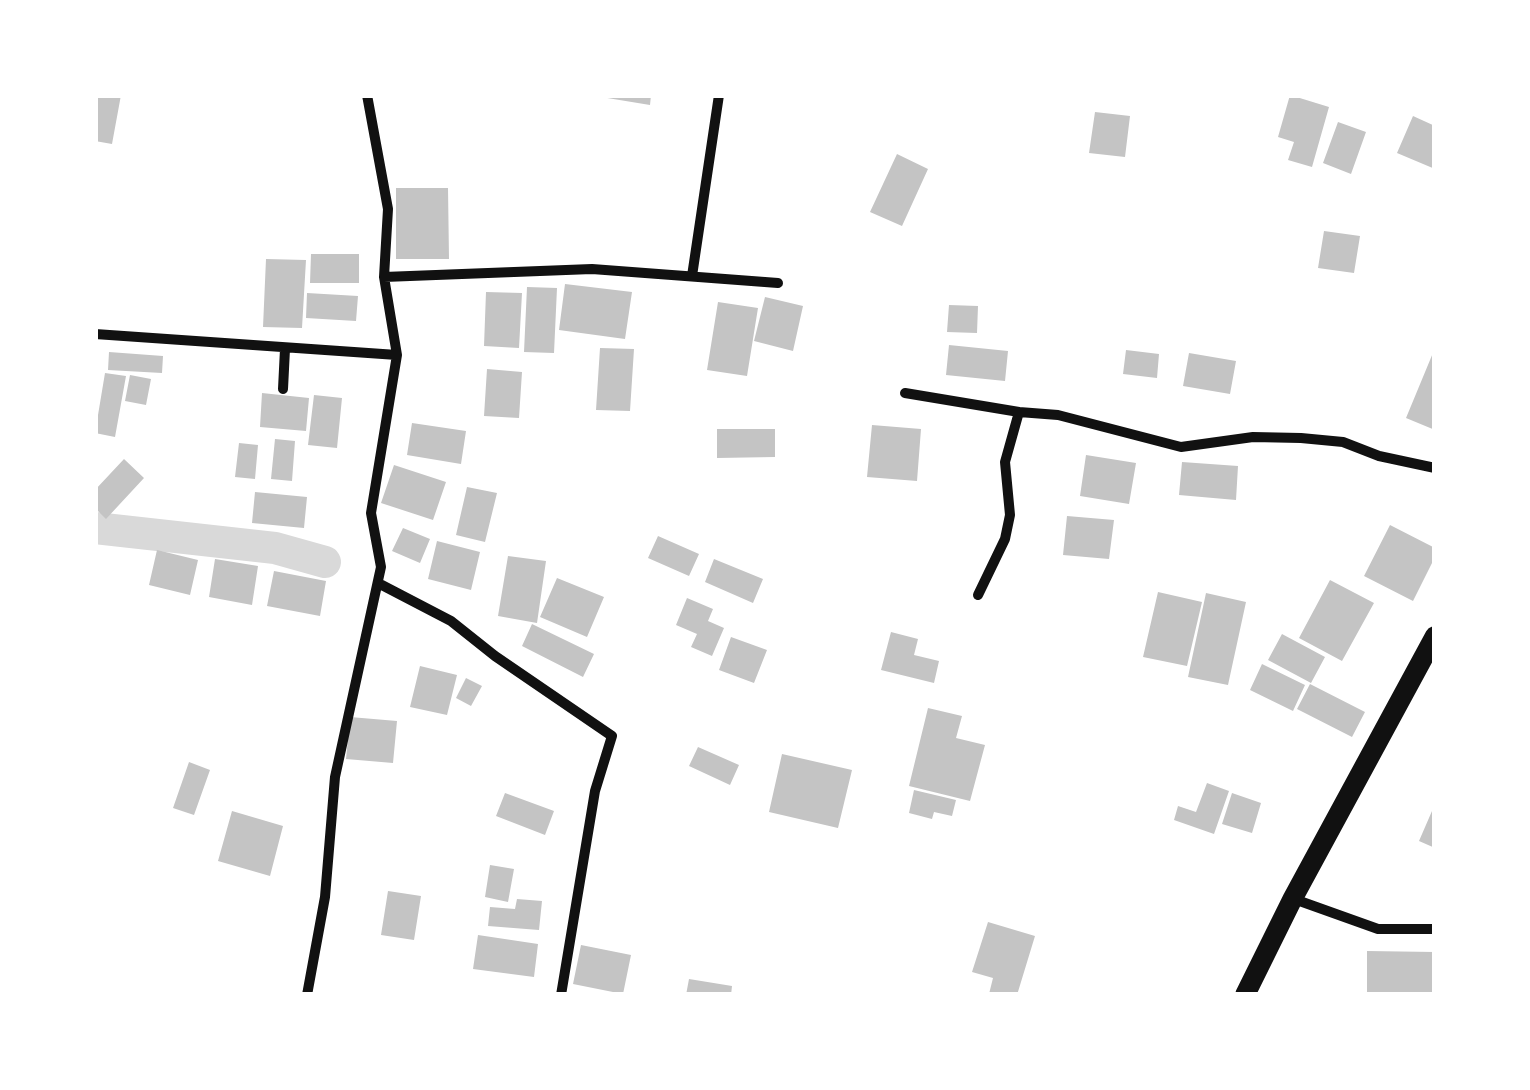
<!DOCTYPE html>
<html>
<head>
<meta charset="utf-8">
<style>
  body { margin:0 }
  #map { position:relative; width:1530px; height:1090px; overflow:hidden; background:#fff; font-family:"Libre Baskerville",serif }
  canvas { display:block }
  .frame { position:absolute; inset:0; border:98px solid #fff; pointer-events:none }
</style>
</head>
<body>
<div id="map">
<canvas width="1530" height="1090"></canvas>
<div class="frame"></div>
</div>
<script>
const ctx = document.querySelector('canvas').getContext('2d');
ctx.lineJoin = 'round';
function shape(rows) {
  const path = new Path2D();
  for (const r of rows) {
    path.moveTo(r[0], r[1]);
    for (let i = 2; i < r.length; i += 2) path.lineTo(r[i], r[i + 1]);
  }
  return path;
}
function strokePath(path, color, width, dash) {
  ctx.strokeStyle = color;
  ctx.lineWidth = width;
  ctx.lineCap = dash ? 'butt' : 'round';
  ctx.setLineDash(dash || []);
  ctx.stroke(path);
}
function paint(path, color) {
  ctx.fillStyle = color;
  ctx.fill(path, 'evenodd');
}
strokePath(shape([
  [95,528,275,548,325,562]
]), '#d9d9d9', 32);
paint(shape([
  [95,95,121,95,112,144,95,141],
  [589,95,651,95,650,105],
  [1290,95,1329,107,1312,167,1288,160,1294,142,1278,137],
  [1095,112,1130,116,1125,157,1089,153],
  [1413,116,1435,126,1435,169,1397,153],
  [1338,122,1366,132,1351,174,1323,163],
  [897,154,928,169,902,226,870,212],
  [396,188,448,188,449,259,396,259],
  [1324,231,1360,236,1354,273,1318,268],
  [311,254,359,254,359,283,310,283],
  [266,259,306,260,302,328,263,327],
  [565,284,632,292,625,339,559,330],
  [527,287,557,288,554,353,524,352],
  [486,292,522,293,519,348,484,346],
  [307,293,358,296,356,321,306,318],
  [765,297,803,306,793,351,754,341],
  [718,302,758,308,747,376,707,370],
  [949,305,978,306,977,333,947,332],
  [949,345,1008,351,1005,381,946,375],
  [600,348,634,349,630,411,596,410],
  [1435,348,1435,430,1406,418],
  [1126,350,1159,354,1157,378,1123,374],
  [109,352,163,356,162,373,108,370],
  [1189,353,1236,361,1230,394,1183,386],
  [487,369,522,372,519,418,484,416],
  [105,373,126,376,115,437,95,433],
  [130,375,151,379,146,405,125,401],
  [262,393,309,398,306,431,260,427],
  [314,395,342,398,337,448,308,445],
  [412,423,466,431,461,464,407,455],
  [872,425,921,429,917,481,867,477],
  [717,429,775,429,775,457,717,458],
  [275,439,295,441,292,481,271,479],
  [239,443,258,445,255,479,235,477],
  [1086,455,1136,463,1129,504,1080,496],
  [124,459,144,478,106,519,95,508,95,490],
  [1182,462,1238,466,1236,500,1179,495],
  [394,465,446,482,433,520,381,503],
  [467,487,497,493,485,542,456,535],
  [255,492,307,497,304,528,252,523],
  [1067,516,1114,520,1109,559,1063,555],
  [1390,525,1435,548,1435,557,1413,601,1364,576],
  [403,528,430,539,420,563,392,551],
  [658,536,699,554,689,576,648,558],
  [437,541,480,552,471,590,428,579],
  [157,550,198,560,190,595,149,585],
  [508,556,546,561,537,623,498,616],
  [215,559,258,566,252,605,209,597],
  [714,559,763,579,753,603,705,582],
  [274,571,326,581,320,616,267,606],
  [557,578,604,597,587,637,540,617],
  [1330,580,1374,603,1342,661,1299,638],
  [1158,592,1202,602,1187,666,1143,657],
  [1206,593,1246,602,1228,685,1188,677],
  [687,598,713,609,708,621,724,628,712,656,691,647,697,634,676,625],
  [532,624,594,654,583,677,522,646],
  [891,632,918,639,914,655,939,661,934,683,881,670],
  [1282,634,1325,657,1311,683,1268,660],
  [731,637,767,650,754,683,719,670],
  [1262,664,1305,685,1293,711,1250,690],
  [420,666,457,675,447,715,410,707],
  [466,678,482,686,471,706,456,698],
  [1310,684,1365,712,1352,737,1297,709],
  [928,708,962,716,956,738,985,745,970,801,909,786],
  [350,717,397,721,393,763,346,759],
  [698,747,739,765,730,785,689,766],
  [782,754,852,770,838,828,769,812],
  [189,762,210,770,194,815,173,808],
  [1207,783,1229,791,1214,834,1174,820,1178,806,1196,812],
  [914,790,956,800,952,816,934,812,932,819,909,813],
  [505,793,554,811,545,835,496,816],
  [1232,793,1261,803,1252,833,1222,824],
  [232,811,283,826,270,876,218,861],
  [1432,811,1435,812,1435,848,1419,841],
  [490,865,514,869,508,902,485,897],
  [388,891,421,896,414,940,381,935],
  [517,899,542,901,539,930,488,926,490,907,515,909],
  [988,922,1035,936,1017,995,989,994,993,978,972,972],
  [478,935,538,944,534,977,473,969],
  [581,945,631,955,623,994,573,984],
  [1367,951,1435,952,1435,995,1367,995],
  [689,979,732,986,731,995,686,995]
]), '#c4c4c4');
strokePath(shape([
  [692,276,719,95],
  [384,277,592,269,778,283],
  [95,334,397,355],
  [283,389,285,349],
  [905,393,1019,412],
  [378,583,451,621,495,656,612,736,595,791,561,995],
  [978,595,1005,539,1010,515,1005,462,1019,412,1058,415,1181,447,1253,437,1301,438,1343,442,1379,456,1435,468],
  [1294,899,1378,929,1435,929],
  [307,995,325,897,335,777,381,567,371,513,397,355,384,277,388,209,367,95]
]), '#111', 10);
strokePath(shape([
  [1245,995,1293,898,1435,636]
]), '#111', 20);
</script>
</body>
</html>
